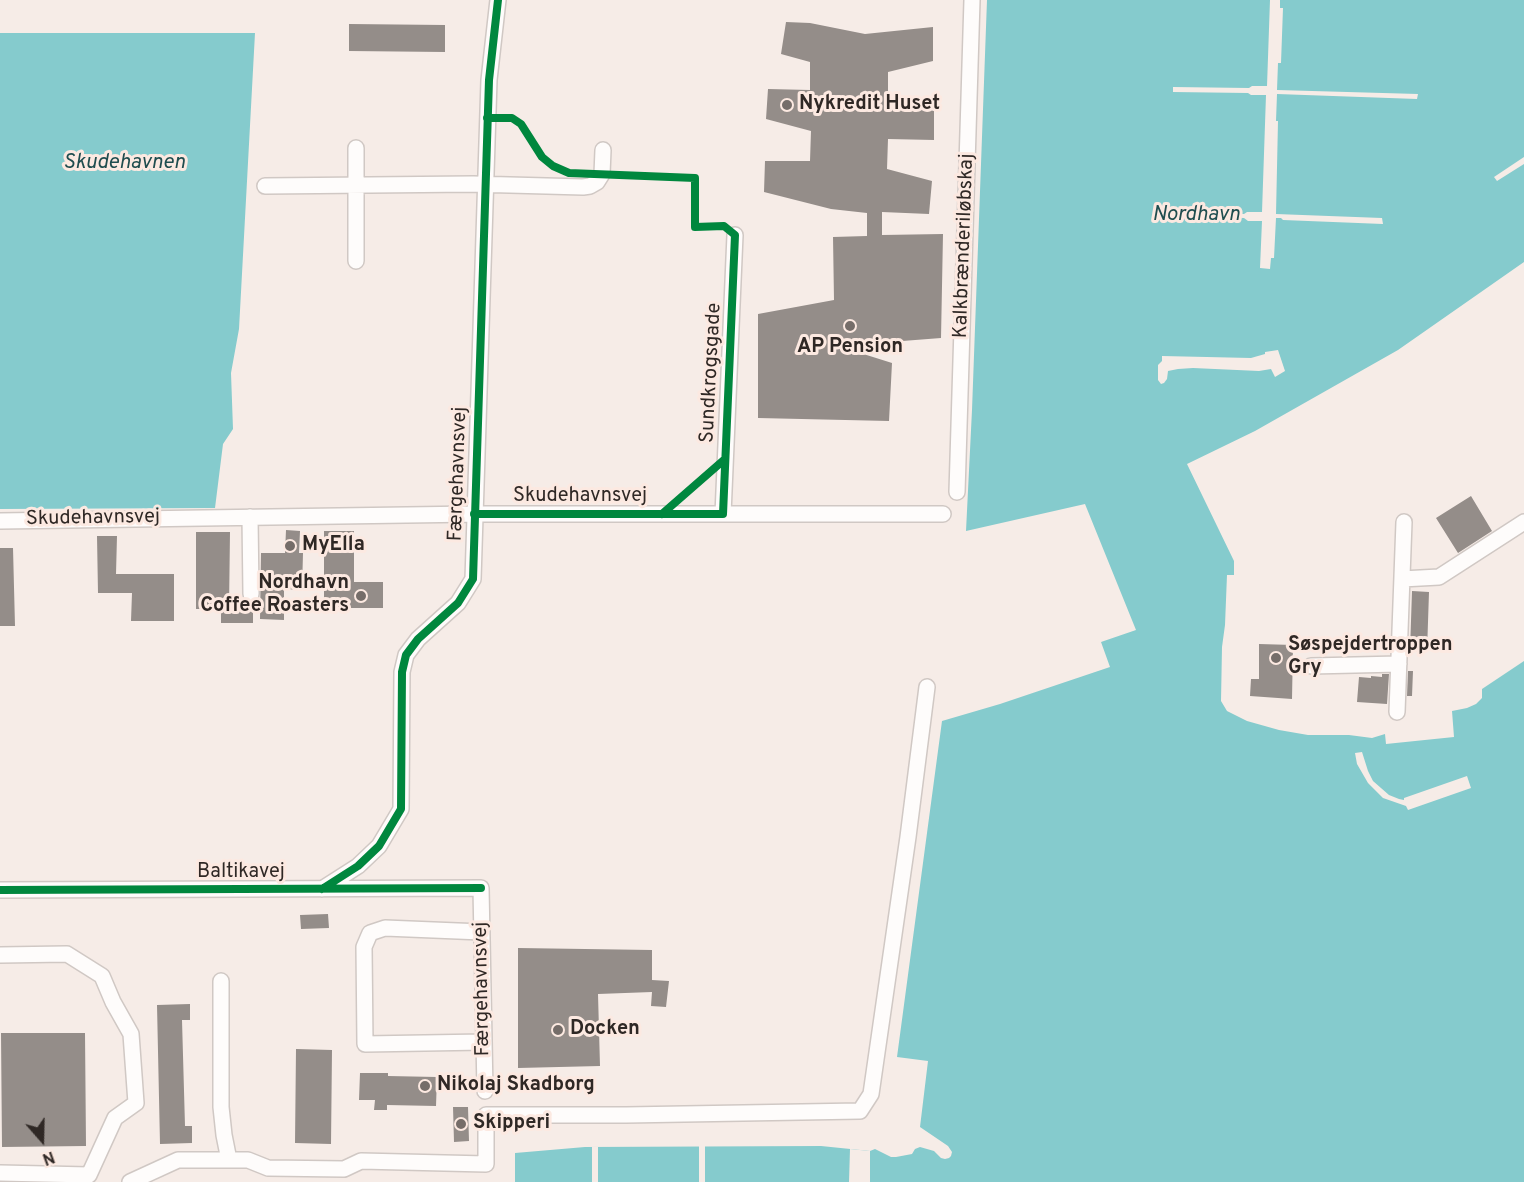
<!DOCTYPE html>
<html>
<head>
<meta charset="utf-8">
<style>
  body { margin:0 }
  #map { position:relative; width:1524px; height:1182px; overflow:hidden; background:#f6ece7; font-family:Overpass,sans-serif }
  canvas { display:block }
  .north { position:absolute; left:12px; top:1110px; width:60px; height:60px; -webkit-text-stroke:4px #fce9e1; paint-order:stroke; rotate:160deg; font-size:16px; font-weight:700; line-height:24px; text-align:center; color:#2f2825 }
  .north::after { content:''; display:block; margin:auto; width:21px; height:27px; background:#2f2825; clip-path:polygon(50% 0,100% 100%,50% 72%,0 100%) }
</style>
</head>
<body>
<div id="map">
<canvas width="1524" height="1182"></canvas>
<div class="north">N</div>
</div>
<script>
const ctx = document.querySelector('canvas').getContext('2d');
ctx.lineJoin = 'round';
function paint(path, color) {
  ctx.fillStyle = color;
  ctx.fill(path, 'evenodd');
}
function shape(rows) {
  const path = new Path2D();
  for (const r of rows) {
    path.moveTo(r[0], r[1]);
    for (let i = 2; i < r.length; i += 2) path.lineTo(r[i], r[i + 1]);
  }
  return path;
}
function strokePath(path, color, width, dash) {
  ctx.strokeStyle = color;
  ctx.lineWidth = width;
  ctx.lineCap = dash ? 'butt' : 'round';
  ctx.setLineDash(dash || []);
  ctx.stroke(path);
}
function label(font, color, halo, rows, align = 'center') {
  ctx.font = font + ' Overpass,sans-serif';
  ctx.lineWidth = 6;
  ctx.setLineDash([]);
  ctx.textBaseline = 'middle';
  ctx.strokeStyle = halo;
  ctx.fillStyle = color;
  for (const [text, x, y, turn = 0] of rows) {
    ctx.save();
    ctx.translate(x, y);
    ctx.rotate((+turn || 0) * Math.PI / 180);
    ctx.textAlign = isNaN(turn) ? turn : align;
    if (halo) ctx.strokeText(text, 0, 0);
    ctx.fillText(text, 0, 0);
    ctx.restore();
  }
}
paint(shape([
  [987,0,1524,0,1524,262,1398,350,1255,431,1187,464,1234,561,1234,575,1227,575,1225,625,1222,647,1221,701,1227,711,1247,721,1279,730,1308,735,1349,735,1372,738,1385,734,1386,744,1454,737,1452,711,1467,708,1476,704,1482,698,1482,689,1524,661,1524,1182,515,1182,515,1153,585,1147,821,1146,870,1151,875,1149,891,1157,896,1157,912,1154,915,1149,920,1147,934,1151,941,1158,945,1159,949,1158,951,1156,952,1152,948,1146,920,1127,928,1061,897,1057,942,721,1000,704,1110,667,1101,642,1136,630,1085,504,966,531,972,410],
  [0,33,255,33,239,329,231,373,233,429,223,444,215,508,0,509]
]), '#85cbcd');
paint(shape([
  [1270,0,1280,0,1280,8,1283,8,1281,63,1278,63,1277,90,1418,94,1417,99,1277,94,1276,121,1278,121,1276,214,1382,218,1383,224,1283,220,1281,218,1276,218,1274,258,1271,258,1270,269,1260,268,1262,221,1248,221,1244,218,1168,216,1170,211,1244,214,1247,212,1262,212,1266,95,1251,95,1248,93,1173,92,1173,87,1249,88,1252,86,1267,86],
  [1524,157,1524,164,1497,181,1494,177],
  [1278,350,1285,371,1275,377,1271,369,1259,371,1193,368,1178,369,1168,371,1167,379,1164,383,1161,384,1158,380,1158,365,1162,361,1162,356,1251,358,1265,354,1265,352],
  [1362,752,1368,771,1373,781,1389,795,1399,799,1404,800,1404,798,1467,776,1471,788,1408,810,1406,806,1383,798,1368,783,1357,764,1355,753],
  [699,1146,705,1146,705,1182,699,1182],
  [592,1147,598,1147,598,1182,592,1182],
  [850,1149,870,1151,870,1182,849,1182]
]), '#f6ece7');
paint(shape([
  [786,22,810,23,865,34,933,27,933,61,888,72,888,99,934,111,934,140,888,139,887,169,932,181,929,214,882,212,882,235,943,234,941,338,838,346,892,363,889,421,758,418,758,314,834,300,833,237,867,236,867,213,831,209,764,192,765,161,810,161,811,131,766,119,768,89,810,90,810,62,781,54],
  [349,24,445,25,445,52,349,51],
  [1471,496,1492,531,1458,553,1436,518],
  [286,530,300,531,299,553,303,553,302,590,284,589,284,620,260,619,261,553,285,553],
  [324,531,354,531,354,582,383,582,383,608,324,608],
  [196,532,230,532,229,609,253,609,253,623,221,623,221,609,196,609],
  [97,536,117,536,116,574,174,574,174,621,131,621,132,593,98,593],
  [0,548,13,548,15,626,0,626],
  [1412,591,1429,592,1427,652,1410,651],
  [1259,644,1293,645,1292,699,1250,696,1251,679,1259,679],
  [1408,671,1413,671,1412,696,1407,696],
  [1382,674,1389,674,1387,704,1357,702,1359,677,1371,678,1371,676,1382,677],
  [328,914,329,928,301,929,300,915],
  [518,948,652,950,652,980,669,981,666,1007,651,1006,652,992,598,994,600,1066,518,1068],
  [190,1004,190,1020,182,1020,185,1126,192,1126,192,1143,160,1144,157,1005],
  [1,1033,85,1033,86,1146,2,1147],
  [296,1049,332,1050,331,1144,295,1143],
  [360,1073,388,1073,388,1076,437,1077,436,1106,387,1105,387,1110,374,1110,375,1100,359,1100],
  [453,1107,468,1107,469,1141,454,1142]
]), '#948d89');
const minor = shape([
  [265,186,473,184,583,187,590,186,597,182,602,174,603,150],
  [356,261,356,148],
  [957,492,972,0],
  [723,514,735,235],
  [250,517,251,594],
  [0,521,474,514,943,514],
  [1402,579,1439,577,1524,522],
  [1311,666,1399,664],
  [1397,712,1404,522],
  [322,889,358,866,379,846,401,809,402,672,406,655,418,639,458,603,473,579,489,80,498,0],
  [0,890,481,888,485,1091],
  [482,932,385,928,370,933,364,947,365,1044,484,1042],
  [0,955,67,954,102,976,113,1002,131,1034,136,1103,115,1118,89,1175,0,1173],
  [221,981,221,1107,224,1135,229,1160],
  [130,1182,178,1160,248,1160,268,1168,344,1169,361,1161,486,1164,486,1115,626,1115,860,1111,871,1094,908,837,927,687]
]);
strokePath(minor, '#d0c8c4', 18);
strokePath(minor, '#fefcfb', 15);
strokePath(shape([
  [474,514,723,514,735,235,724,226,695,227,695,178,569,173,553,166,542,157,521,124,512,118,487,118],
  [662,514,725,459],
  [322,889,358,866,379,846,401,809,402,672,406,655,418,639,458,603,473,579,489,80,498,0],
  [0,890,481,888]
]), '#00873e', 8);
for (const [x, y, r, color] of [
  [787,105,6,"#756d69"],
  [850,326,6,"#756d69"],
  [290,546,6,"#756d69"],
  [361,596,6,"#756d69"],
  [1276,658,6,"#756d69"],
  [558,1030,6,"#756d69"],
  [425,1086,6,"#756d69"],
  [461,1124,6,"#756d69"]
]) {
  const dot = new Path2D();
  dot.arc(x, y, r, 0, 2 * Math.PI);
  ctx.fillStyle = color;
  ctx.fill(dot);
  strokePath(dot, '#fce9e1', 2);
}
label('bold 20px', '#2f2825', '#fce9e1', [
  ["Nykredit Huset",799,105],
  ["AP Pension",850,348,"center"],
  ["MyElla",302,546],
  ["Nordhavn",349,584,"right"],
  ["Coffee Roasters",349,607,"right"],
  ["Søspejdertroppen",1288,646],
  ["Gry",1288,669],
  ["Docken",570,1030],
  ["Nikolaj Skadborg",437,1086],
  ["Skipperi",473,1124]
], 'left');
label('20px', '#2f2825', '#fce9e1', [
  ["Kalkbrænderiløbskaj",965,246,-88],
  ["Sundkrogsgade",712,373,-87],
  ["Færgehavnsvej",459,474,-88],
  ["Skudehavnsvej",580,497],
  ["Skudehavnsvej",93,519,-1],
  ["Baltikavej",241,873],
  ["Færgehavnsvej",483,989,-91]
]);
label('italic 21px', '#1f4d4f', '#fce9e1', [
  ["Skudehavnen",124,164],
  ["Nordhavn",1196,216]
]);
</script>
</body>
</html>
